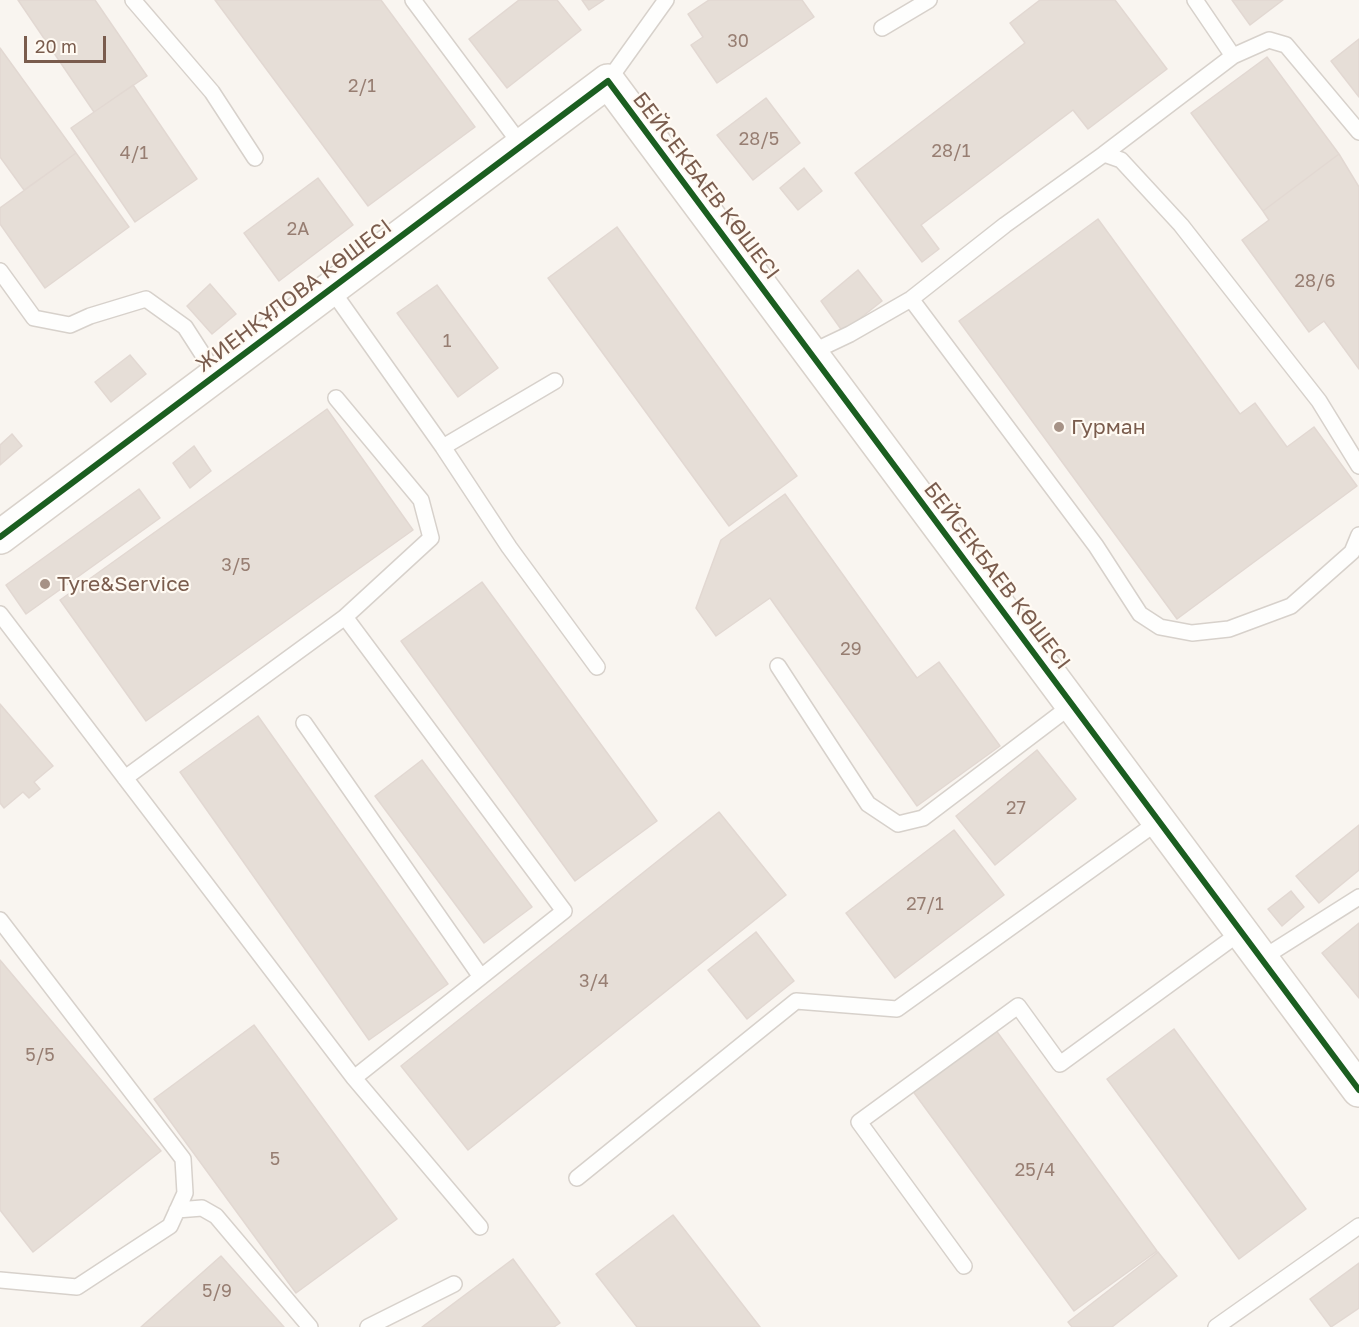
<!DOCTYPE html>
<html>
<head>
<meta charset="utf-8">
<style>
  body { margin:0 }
  #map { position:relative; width:1359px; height:1327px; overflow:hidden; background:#f9f5f0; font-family:"Golos Text",sans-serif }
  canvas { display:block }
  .scale { position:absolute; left:24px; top:36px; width:82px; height:27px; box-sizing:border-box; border:3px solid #7a5c4d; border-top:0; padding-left:8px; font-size:18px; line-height:21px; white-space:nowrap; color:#7a5c4d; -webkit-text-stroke:4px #fffaf3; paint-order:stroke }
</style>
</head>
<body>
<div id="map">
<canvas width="1359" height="1327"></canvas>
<div class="scale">20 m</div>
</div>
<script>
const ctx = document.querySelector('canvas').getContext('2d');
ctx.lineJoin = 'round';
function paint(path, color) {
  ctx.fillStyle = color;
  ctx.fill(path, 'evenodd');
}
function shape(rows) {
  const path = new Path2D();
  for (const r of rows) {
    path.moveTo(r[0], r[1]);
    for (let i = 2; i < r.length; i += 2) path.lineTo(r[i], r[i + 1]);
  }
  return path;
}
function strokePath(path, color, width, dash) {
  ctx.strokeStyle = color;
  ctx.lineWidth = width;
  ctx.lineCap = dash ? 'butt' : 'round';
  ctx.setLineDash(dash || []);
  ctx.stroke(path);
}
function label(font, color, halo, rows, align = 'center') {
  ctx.font = font + ' "Golos Text",sans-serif';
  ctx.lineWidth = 4.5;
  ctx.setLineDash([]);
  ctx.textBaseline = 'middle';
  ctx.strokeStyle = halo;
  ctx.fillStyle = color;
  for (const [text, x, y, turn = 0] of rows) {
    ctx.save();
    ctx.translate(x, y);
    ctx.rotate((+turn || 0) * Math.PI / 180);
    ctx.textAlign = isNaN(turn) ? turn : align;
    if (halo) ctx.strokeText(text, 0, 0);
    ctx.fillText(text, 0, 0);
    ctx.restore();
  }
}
const building = shape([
  [18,0,95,0,147,76,94,112,18,0],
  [215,0,381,0,475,127,368,206,215,0],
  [519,0,557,0,581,30,507,88,469,39,519,0],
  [582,0,604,0,589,10,582,0],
  [709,0,802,0,814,17,717,83,691,45,703,37,688,14,709,0],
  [1040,0,1115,0,1167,69,1088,129,1073,110,921,225,939,249,922,262,855,173,1025,43,1010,23,1040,0],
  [1232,0,1283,0,1250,25,1232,0],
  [1359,39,1359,97,1331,61,1359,39],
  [0,48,76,153,24,190,0,157,0,48],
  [1267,57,1339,154,1263,211,1191,113,1267,57],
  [133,85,197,179,135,222,71,128,133,85],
  [766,98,800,143,753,180,717,135,766,98],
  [76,153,129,227,45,288,0,224,0,208,76,153],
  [1339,154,1359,187,1359,369,1324,321,1309,332,1242,240,1269,220,1263,211,1339,154],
  [804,168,822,191,798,210,780,188,804,168],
  [318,178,353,225,279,281,244,233,318,178],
  [1098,219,1240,414,1255,403,1287,447,1314,427,1357,486,1177,619,959,321,1098,219],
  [617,227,797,476,729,526,548,278,617,227],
  [858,270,882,301,843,332,821,301,858,270],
  [210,284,236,314,212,334,187,306,210,284],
  [437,285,498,368,458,397,397,313,437,285],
  [130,355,146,374,111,402,95,382,130,355],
  [327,409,413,530,146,721,60,600,327,409],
  [12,434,22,446,0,465,0,445,12,434],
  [194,446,211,471,190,488,173,463,194,446],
  [139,489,160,518,26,614,6,585,139,489],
  [785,494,917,678,939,662,1000,746,917,806,770,598,716,636,696,608,721,540,785,494],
  [482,582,657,821,575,881,401,641,482,582],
  [0,704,53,766,34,782,40,789,29,798,23,792,4,808,0,803,0,704],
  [258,716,448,984,369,1040,180,772,258,716],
  [1037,750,1076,799,995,865,956,816,1037,750],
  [422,760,532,907,484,943,375,796,422,760],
  [719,812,786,895,468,1150,401,1066,719,812],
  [1359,825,1359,870,1319,903,1296,876,1359,825],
  [954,830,1004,895,895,978,846,913,954,830],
  [1291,891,1304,907,1282,926,1268,909,1291,891],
  [1359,923,1359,998,1322,953,1359,923],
  [756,932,794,981,747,1019,708,970,756,932],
  [0,960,161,1151,33,1252,0,1210,0,960],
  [254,1025,397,1219,296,1293,154,1099,254,1025],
  [995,1029,1157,1251,1074,1311,912,1090,995,1029],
  [1174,1029,1306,1209,1239,1259,1107,1079,1174,1029],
  [673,1215,760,1327,637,1327,596,1274,673,1215],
  [1158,1252,1177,1276,1112,1327,1072,1327,1068,1322,1158,1252],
  [221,1256,284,1327,141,1327,221,1256],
  [513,1259,560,1323,554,1327,422,1327,513,1259],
  [1359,1263,1359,1308,1331,1327,1310,1299,1359,1263]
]);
paint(building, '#e6ded7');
strokePath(building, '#e2d8d2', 1.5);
const lane = shape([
  [133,0,212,92,255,158],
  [413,0,522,146],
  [1195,0,1233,56],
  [882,28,929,0],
  [608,81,666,0],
  [1104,154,1233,56,1269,40,1286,45,1359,132],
  [0,271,34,318,70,325,90,316,146,299,185,327,216,375],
  [331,289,443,447,509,547,597,667],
  [911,299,1096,546,1140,614,1160,627,1192,633,1229,629,1291,606,1352,552,1359,535],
  [810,353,850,334,911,299,1005,225,1104,154,1121,160,1181,225,1319,401,1359,466],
  [336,398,421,500,431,538,345,617],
  [443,447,555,381],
  [0,614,354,1078,480,1227],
  [778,666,868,804,898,824,923,818,1072,705],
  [304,723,481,977],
  [125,778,345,617,564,911,354,1078],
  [0,920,183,1159,185,1193,170,1226,77,1287,0,1280],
  [1261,959,1359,897],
  [577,1178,796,1001,897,1009,1159,821],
  [177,1210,202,1208,216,1216,310,1327],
  [964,1266,859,1122,1018,1006,1060,1064,1241,932],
  [368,1327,454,1284],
  [1216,1327,1359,1226]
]);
const secondary = shape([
  [0,537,608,81,1359,1090]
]);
strokePath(lane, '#d7d1cb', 18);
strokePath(secondary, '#d9d2cb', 36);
strokePath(lane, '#fefefd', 15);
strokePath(secondary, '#fefefd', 33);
strokePath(shape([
  [0,537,608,81,1359,1090]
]), '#1b5e20', 6);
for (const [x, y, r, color] of [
  [1059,427,6,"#a69286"],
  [45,584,6,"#a69286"]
]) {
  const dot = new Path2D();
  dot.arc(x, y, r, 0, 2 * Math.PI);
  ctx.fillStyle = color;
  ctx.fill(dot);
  strokePath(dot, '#fffaf3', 2);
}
label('18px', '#977e72', null, [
  ["30",738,41],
  ["2/1",362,86],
  ["28/5",759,139],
  ["28/1",951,151],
  ["4/1",134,153],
  ["2А",298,229],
  ["28/6",1315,281],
  ["1",447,341],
  ["3/5",236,565],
  ["29",851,649],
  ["27",1016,808],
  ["27/1",925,904],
  ["3/4",594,981],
  ["5/5",40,1055],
  ["5",275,1159],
  ["25/4",1035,1170],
  ["5/9",217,1291]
]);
label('21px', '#7a5c4d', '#fffaf3', [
  ["БЕЙСЕКБАЕВ КӨШЕСІ",706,186,53],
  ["ЖИЕНҚҰЛОВА КӨШЕСІ",294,296,-37],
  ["БЕЙСЕКБАЕВ КӨШЕСІ",997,576,53]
]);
label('21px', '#7a5c4d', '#fffaf3', [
  ["Гурман",1071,427],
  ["Tyre&Service",57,584]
], 'left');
</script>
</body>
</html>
